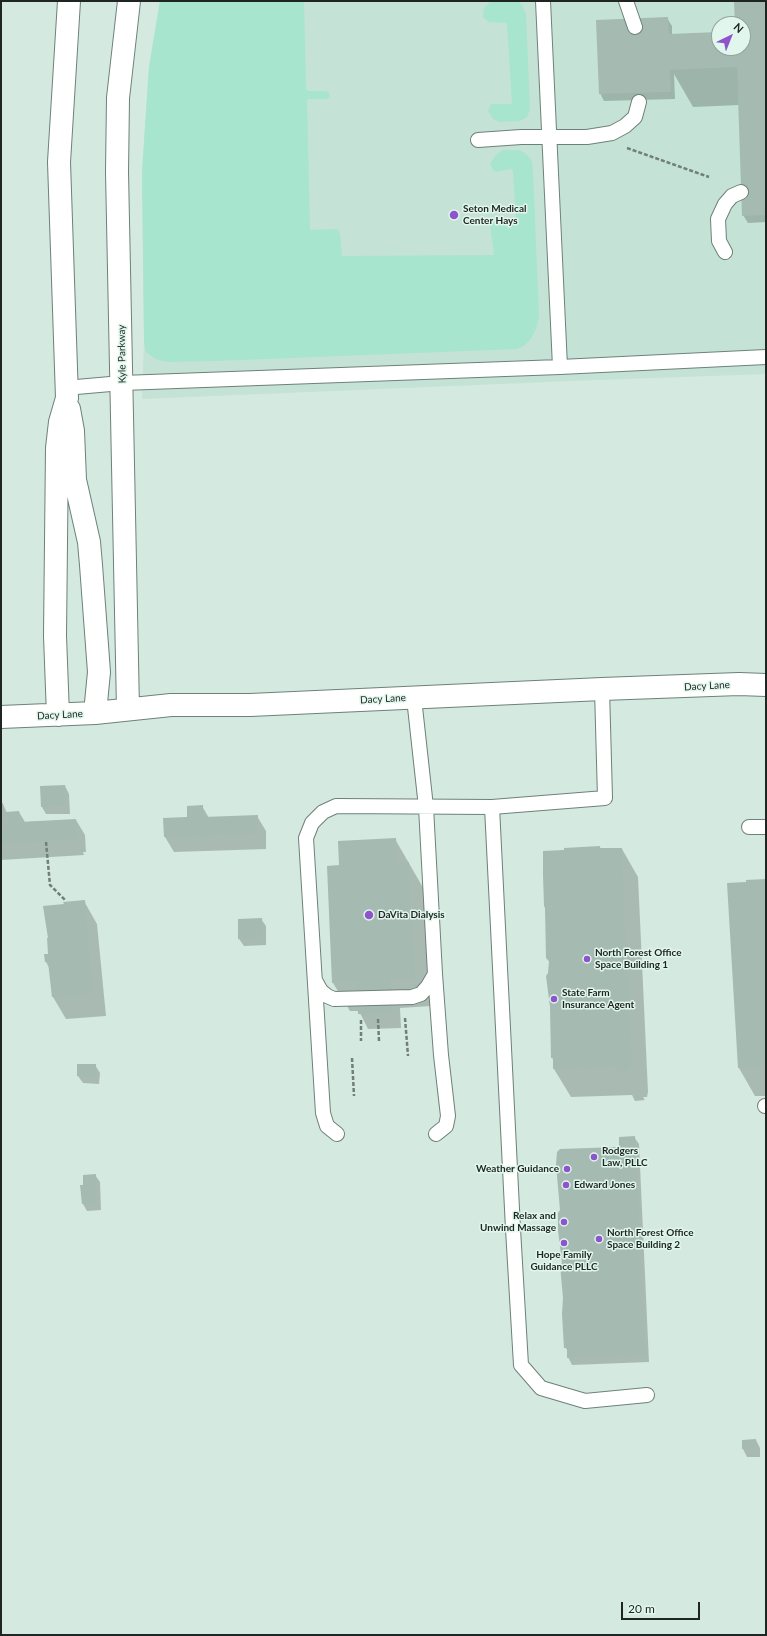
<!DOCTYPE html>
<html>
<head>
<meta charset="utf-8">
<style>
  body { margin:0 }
  #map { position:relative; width:767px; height:1636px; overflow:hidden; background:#d4e9e0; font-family:Lato,sans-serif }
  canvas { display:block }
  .frame { position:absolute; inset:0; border:2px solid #1e2522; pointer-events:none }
  .north { position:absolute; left:711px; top:16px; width:40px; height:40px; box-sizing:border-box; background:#e1f6ed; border:1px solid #93a29c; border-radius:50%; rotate:43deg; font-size:11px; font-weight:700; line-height:16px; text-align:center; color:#1e2522 }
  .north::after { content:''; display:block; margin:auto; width:14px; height:18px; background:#8e54cc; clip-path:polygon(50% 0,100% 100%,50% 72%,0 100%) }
  .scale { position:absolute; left:621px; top:1602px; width:79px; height:18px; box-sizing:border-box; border:2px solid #1e2522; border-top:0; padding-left:5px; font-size:12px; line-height:14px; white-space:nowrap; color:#1e2522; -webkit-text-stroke:3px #e1f6ed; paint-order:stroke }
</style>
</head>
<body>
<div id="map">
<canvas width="767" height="1636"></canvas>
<div class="frame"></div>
<div class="north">N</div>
<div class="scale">20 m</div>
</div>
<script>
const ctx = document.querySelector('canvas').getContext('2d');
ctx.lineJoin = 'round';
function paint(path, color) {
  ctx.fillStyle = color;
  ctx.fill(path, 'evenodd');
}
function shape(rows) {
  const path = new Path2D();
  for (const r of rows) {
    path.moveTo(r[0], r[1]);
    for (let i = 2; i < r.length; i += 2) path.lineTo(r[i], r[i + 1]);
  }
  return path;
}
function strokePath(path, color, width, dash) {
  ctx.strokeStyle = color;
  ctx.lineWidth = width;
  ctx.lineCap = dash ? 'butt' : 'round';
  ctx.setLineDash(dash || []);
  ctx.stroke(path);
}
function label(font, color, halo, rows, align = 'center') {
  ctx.font = font + ' Lato,sans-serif';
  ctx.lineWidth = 3;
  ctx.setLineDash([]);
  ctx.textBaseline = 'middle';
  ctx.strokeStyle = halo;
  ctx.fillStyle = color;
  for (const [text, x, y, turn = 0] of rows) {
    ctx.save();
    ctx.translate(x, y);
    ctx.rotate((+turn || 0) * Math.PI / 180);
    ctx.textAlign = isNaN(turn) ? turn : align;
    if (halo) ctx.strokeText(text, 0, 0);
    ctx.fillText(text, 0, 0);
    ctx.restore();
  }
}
paint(shape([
  [160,1,766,1,766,374,571,381,142,399,144,342,142,172,149,67],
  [719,24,743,24,743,48,719,48]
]), '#c4e2d5');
paint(shape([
  [160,1,304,1,306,89,308,91,326,91,329,93,330,97,327,99,308,99,307,101,310,230,337,229,340,233,342,256,494,255,490,224,494,223,516,222,513,171,511,169,496,172,493,170,490,164,496,155,503,150,519,150,525,153,532,161,533,171,539,317,536,329,530,340,522,347,516,349,215,361,167,362,156,359,146,352,144,342,142,172,149,67],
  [494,1,519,2,522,5,526,14,530,109,527,117,520,121,499,122,493,119,488,111,491,104,512,104,507,23,489,22,483,17,484,8,490,2]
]), '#a8e5ce');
paint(shape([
  [735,1,766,1,766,222,748,223,743,215,740,105,693,107,674,74,675,99,604,101,600,93,667,18,672,26,672,35,719,33,719,48,743,48,743,24,736,24],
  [65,786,69,794,70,814,46,814,42,807],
  [1,804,3,804,7,813,19,812,25,822,76,820,85,835,86,852,83,852,84,855,1,860],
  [202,806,209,818,257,816,266,831,266,849,174,852,165,837],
  [395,839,425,891,431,1006,400,1008,401,1028,368,1029,359,1011,350,1011,333,983,340,866],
  [600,847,601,849,622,849,638,877,648,1092,647,1097,643,1097,645,1100,635,1101,632,1095,571,1097,554,1069,554,1062,552,1057,550,963,547,958],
  [766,880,766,1096,755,1096,739,1068,747,883],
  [84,901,97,924,106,1016,66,1019,53,997,50,969,46,962,49,955,65,905],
  [261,919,266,926,266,945,244,946,239,939],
  [95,1065,100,1073,99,1084,83,1083,78,1076],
  [634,1137,639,1144,649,1362,572,1365,568,1357,568,1351,565,1347,563,1263,620,1148],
  [95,1175,100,1182,101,1210,87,1211,83,1204],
  [756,1440,760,1448,760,1457,747,1457,743,1449,743,1441]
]), '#0003');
paint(shape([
  [734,1,766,1,766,215,742,216,737,67,670,70,671,92,599,94,596,20,668,17,669,34,719,32,719,48,743,48,743,24,735,24],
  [65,785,66,806,41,807,40,786],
  [1,803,3,803,4,822,7,822,6,812,19,811,20,822,76,819,77,837,75,837,76,840,1,844],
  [203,805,203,817,258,815,258,834,164,837,163,818,187,817,187,806],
  [396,838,397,862,409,862,415,978,391,979,393,1013,358,1014,356,981,332,983,327,866,339,865,338,841],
  [600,846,600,848,622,848,632,1063,631,1068,628,1069,629,1071,618,1073,616,1067,553,1069,553,1058,551,1058,550,1007,546,976,548,973,549,961,546,958,545,908,544,906,543,875,543,851,564,850,564,848],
  [766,879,766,1066,738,1068,727,883,746,882,746,880],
  [85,900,94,994,52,997,48,962,45,962,44,954,48,954,47,938,48,938,43,906,64,904,63,902],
  [262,918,263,938,238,939,238,919],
  [77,1064,96,1064,96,1077,77,1076],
  [635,1136,646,1355,567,1358,567,1348,564,1348,562,1314,563,1298,560,1265,562,1263,558,1230,558,1213,560,1210,556,1164,557,1152,560,1149,619,1147,619,1137],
  [96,1174,97,1203,82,1204,80,1185,83,1185,83,1175],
  [756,1439,756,1449,742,1449,742,1440]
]), '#a5bab1');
const lane = shape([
  [543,1,560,367],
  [626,1,635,27],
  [478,140,521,137,587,137,612,133,625,126,635,117,639,102],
  [725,252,719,241,718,219,725,204,732,196,741,192],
  [65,388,122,383,560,367,766,357],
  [602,689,605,798,492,807,513,1229,521,1365,541,1388,585,1401,647,1395],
  [414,698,426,807,435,974,441,1055,448,1116,446,1126,436,1134],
  [749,827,766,827],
  [315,980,321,991,327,996,334,999,412,997,421,994,428,986,435,974],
  [765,1106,766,1106],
  [337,1134,327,1126,323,1113,306,838,312,823,323,812,336,806,492,807]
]);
const secondary = shape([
  [69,409,73,431,75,480,89,542,91,565,99,672,95,713],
  [128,709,117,172,118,98,129,1],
  [58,715,55,636,57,448,60,422,67,398,59,162,69,1],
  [1,717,95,713,171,705,250,705,602,689,739,684,766,685]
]);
strokePath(lane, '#6e8179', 16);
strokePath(secondary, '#6e8179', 24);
strokePath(shape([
  [627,148,709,177],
  [46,842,50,885,66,901],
  [405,1018,408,1056],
  [378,1019,379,1041],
  [361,1020,361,1041],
  [352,1058,354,1096]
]), '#717e79', 2.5, [4, 2]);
strokePath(lane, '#fff', 14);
strokePath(secondary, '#fff', 22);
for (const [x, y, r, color] of [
  [454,215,5,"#8e54cc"],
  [369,915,5,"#8e54cc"],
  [587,959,4,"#8e54cc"],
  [554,999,4,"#8e54cc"],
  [594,1157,4,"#8e54cc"],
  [567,1169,4,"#8e54cc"],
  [566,1185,4,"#8e54cc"],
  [564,1222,4,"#8e54cc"],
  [599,1239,4,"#8e54cc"],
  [564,1243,4,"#8e54cc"]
]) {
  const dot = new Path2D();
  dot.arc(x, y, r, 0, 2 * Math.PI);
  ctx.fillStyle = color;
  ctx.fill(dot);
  strokePath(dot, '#e1f6ed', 1.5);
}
label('bold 10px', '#1e2522', '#e1f6ed', [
  ["Seton Medical",463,209],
  ["Center Hays",463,221],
  ["DaVita Dialysis",378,915],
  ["North Forest Office",595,953],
  ["Space Building 1",595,965],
  ["State Farm",562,993],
  ["Insurance Agent",562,1005],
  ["Rodgers",602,1151],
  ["Law, PLLC",602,1163],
  ["Weather Guidance",559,1169,"right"],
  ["Edward Jones",574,1185],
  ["Relax and",556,1216,"right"],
  ["Unwind Massage",556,1228,"right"],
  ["North Forest Office",607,1233],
  ["Space Building 2",607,1245],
  ["Hope Family",564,1255,"center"],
  ["Guidance PLLC",564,1267,"center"]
], 'left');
label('10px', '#1e2522', '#e1f6ed', [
  ["Kyle Parkway",122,354,-91],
  ["Dacy Lane",707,686,-3],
  ["Dacy Lane",383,699,-3],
  ["Dacy Lane",60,715,-3]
]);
</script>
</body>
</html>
